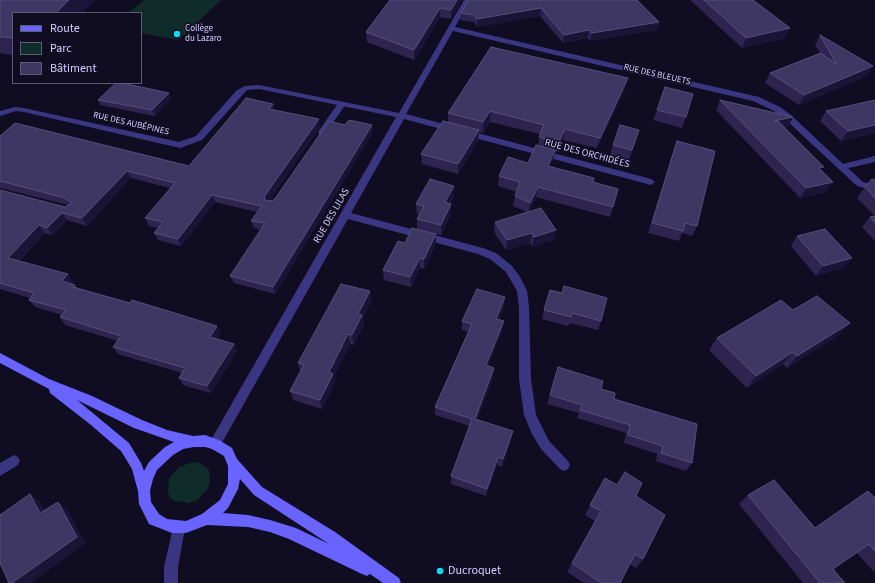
<!DOCTYPE html>
<html>
<head>
<meta charset="utf-8">
<style>
  body { margin:0 }
  #map { position:relative; width:875px; height:583px; overflow:hidden; background:#100d22; font-family:"Source Sans 3",sans-serif }
  canvas { display:block }
  .legend { position:absolute; left:12px; top:12px; width:130px; height:72px; box-sizing:border-box; background:#100d22; border:1px solid #5e5a7a; margin:0; padding:5px 7px; list-style:none; font-size:12px; color:#d3cdff }
  .legend li { display:flex; align-items:center; gap:8px; height:20px }
  .legend b { width:20px; border:1px solid #5e5a7a }
</style>
</head>
<body>
<div id="map">
<canvas width="875" height="583"></canvas>
<ul class="legend">
<li><b style="height:5px;background:#6964ff"></b>Route</li>
<li><b style="height:11px;background:#0f2c2b"></b>Parc</li>
<li><b style="height:11px;background:#3f3763"></b>Bâtiment</li>
</ul>
</div>
<script>
const ctx = document.querySelector('canvas').getContext('2d');
ctx.lineJoin = 'round';
function paint(path, color) {
  ctx.fillStyle = color;
  ctx.fill(path, 'evenodd');
}
function shape(rows) {
  const path = new Path2D();
  for (const r of rows) {
    path.moveTo(r[0], r[1]);
    for (let i = 2; i < r.length; i += 2) path.lineTo(r[i], r[i + 1]);
  }
  return path;
}
function strokePath(path, color, width, dash) {
  ctx.strokeStyle = color;
  ctx.lineWidth = width;
  ctx.lineCap = dash ? 'butt' : 'round';
  ctx.setLineDash(dash || []);
  ctx.stroke(path);
}
function label(font, color, halo, rows, align = 'center') {
  ctx.font = font + ' "Source Sans 3",sans-serif';
  ctx.lineWidth = 3;
  ctx.setLineDash([]);
  ctx.textBaseline = 'middle';
  ctx.strokeStyle = halo;
  ctx.fillStyle = color;
  for (const [text, x, y, turn = 0] of rows) {
    ctx.save();
    ctx.translate(x, y);
    ctx.rotate((+turn || 0) * Math.PI / 180);
    ctx.textAlign = isNaN(turn) ? turn : align;
    if (halo) ctx.strokeText(text, 0, 0);
    ctx.fillText(text, 0, 0);
    ctx.restore();
  }
}
paint(shape([
  [144,0,221,0,179,40,141,33,141,13,128,13],
  [193,462,200,463,209,470,210,483,207,490,196,501,189,503,175,501,170,498,168,492,169,478,179,467]
]), '#0f2c2b');
paint(shape([
  [339,102,345,102,346,104,325,134,319,134,318,132,339,102]
]), '#3a3682');
paint(shape([
  [464,0,470,0,455,27,759,97,780,107,791,115,843,164,875,156,875,162,848,168,863,182,875,185,875,191,857,186,785,119,774,111,753,101,453,31,406,114,651,179,655,182,651,185,404,119,351,213,483,248,496,253,512,266,520,277,527,291,529,307,531,379,536,415,549,441,568,461,570,465,568,469,564,471,560,469,541,449,532,434,524,415,519,379,519,307,517,291,506,272,490,259,478,254,348,219,219,448,215,450,211,448,209,444,211,440,396,117,259,89,247,90,202,140,180,148,24,112,16,111,0,116,0,111,15,107,24,108,179,142,196,136,237,90,245,86,259,85,399,113,464,0],
  [14,455,18,457,20,461,18,465,0,476,0,463,14,455],
  [179,522,184,523,185,528,178,567,178,583,164,583,164,567,173,528,174,523,179,522]
]), '#3a3682');
paint(shape([
  [0,353,49,379,92,396,142,420,167,430,193,436,205,435,219,440,232,448,237,459,262,487,335,532,399,578,401,583,383,583,370,574,367,576,362,574,289,539,270,532,248,527,207,525,186,533,172,533,149,524,139,504,138,491,132,469,121,451,91,425,50,393,49,389,0,363,0,353],
  [77,400,134,428,174,442,165,447,149,462,144,471,141,463,129,443,77,400],
  [194,447,205,447,212,449,224,456,228,466,228,484,220,500,202,514,186,521,167,519,159,514,151,502,150,491,153,479,157,470,173,455,183,449,194,447],
  [240,479,254,495,329,544,296,528,270,520,248,515,223,513,228,508,238,489,240,479]
]), '#6964ff');
paint(shape([
  [0,0,95,0,82,13,13,13,13,55,0,53],
  [390,0,462,0,451,19,440,17,414,60,367,42,366,32],
  [637,0,659,22,657,30,590,41,588,38,563,43,540,16,477,27,474,22,460,20,461,13],
  [690,0,753,0,790,28,785,38,742,48],
  [820,35,867,76,799,105,765,83,770,73,820,53,815,45],
  [625,89,597,148,563,140,557,152,555,152,553,160,550,166,593,182,618,189,610,217,536,197,529,212,554,240,532,247,530,243,506,250,494,232,495,222,527,212,513,206,515,196,517,192,498,186,499,176,528,163,538,146,540,134,490,122,483,133,479,132,478,140,458,174,422,164,421,154,448,122,448,113],
  [171,98,155,116,100,105,98,100],
  [720,100,793,117,788,127,784,128,822,171,826,192,800,198,716,110],
  [875,100,875,133,841,141,820,121,826,111],
  [273,104,275,110,320,127,269,201,274,200,373,132,275,294,234,283,230,276,261,230,254,228,251,221,257,212,215,202,181,246,158,240,154,233,158,228,149,226,145,218,170,188,131,178,87,226,67,220,53,235,45,233,19,261,74,282,72,284,75,285,77,288,221,333,217,339,234,344,237,351,211,393,183,385,179,378,182,373,118,354,113,347,118,341,65,325,60,317,62,315,35,307,29,300,30,298,0,289,0,190,65,207,68,205,0,188,0,136,189,166],
  [657,110,686,117,682,128,653,120],
  [639,130,629,160,610,155,613,145],
  [677,141,697,226,692,236,682,233,679,241,648,233,673,152],
  [875,180,875,216,857,198,865,187],
  [454,196,450,204,451,214,441,235,417,229,417,219,419,215,417,214,416,204],
  [875,216,875,241,862,227,870,217],
  [436,234,436,244,424,269,420,268,411,287,384,280,383,270,405,243],
  [797,236,844,268,816,276,791,246],
  [550,290,601,321,598,330,570,323,568,326,542,319,544,310],
  [370,291,371,301,363,318,364,324,354,345,350,344,334,376,335,383,322,409,293,400,290,391,300,371,298,363],
  [504,307,499,320,502,331,488,366,493,377,477,420,511,439,502,467,497,465,486,496,451,484,451,476,470,426,435,415,435,407,468,332,462,330,462,321],
  [793,310,850,323,839,335,787,368,783,364,747,388,709,350,717,338],
  [558,367,601,389,614,399,692,463,686,471,656,461,657,454,624,443,626,433,577,418,579,413,547,404],
  [605,478,636,496,643,559,636,568,630,564,620,583,584,583,567,572,595,521,585,515],
  [748,495,815,528,875,496,875,573,857,553,833,569,845,583,803,583,739,504]
]), '#2d2550');
paint(shape([
  [69,0,95,0,82,13,56,13],
  [457,0,462,0,451,19,451,10],
  [440,8,440,17,414,60,414,50],
  [541,8,540,16,477,27,477,19],
  [659,22,657,30,590,41,592,33],
  [790,28,785,38,742,48,746,38],
  [589,30,588,38,563,43,564,35],
  [873,66,867,76,799,105,804,95],
  [628,78,625,89,597,148,600,138],
  [169,93,171,98,155,116,152,110],
  [273,104,275,111,269,109],
  [490,111,490,122,483,133,483,122],
  [793,117,788,127,769,131,774,121],
  [319,119,320,127,268,202,264,198,266,194],
  [372,125,373,132,275,294,273,287],
  [875,125,875,133,841,141,848,131],
  [565,129,563,140,557,152,559,142],
  [479,130,478,140,458,174,458,164],
  [555,150,553,160,546,176,548,166],
  [127,171,131,178,87,226,82,218],
  [833,182,826,192,800,198,806,188],
  [454,186,454,196,445,213,445,202],
  [538,187,536,197,528,213,530,203],
  [212,195,215,202,181,246,178,239],
  [451,204,451,214,441,235,441,225],
  [62,213,67,220,53,235,47,228],
  [39,225,45,233,14,265,8,258],
  [556,230,554,240,532,247,534,237],
  [532,233,530,243,506,250,507,240],
  [436,234,436,244,424,269,424,259],
  [420,258,420,268,411,287,410,277],
  [852,258,844,268,816,276,823,266],
  [68,274,74,282,68,289,62,281],
  [370,291,371,301,363,318,364,324,354,345,352,335,358,314],
  [505,297,504,307,495,329,496,319],
  [504,321,502,331,485,374,486,365],
  [850,323,839,335,787,368,797,356],
  [217,326,221,333,214,344,210,337],
  [348,334,350,344,334,376,335,383,322,409,320,400,329,372],
  [234,344,237,351,211,393,207,386],
  [793,352,783,364,747,388,756,376],
  [494,368,493,377,474,428,475,419],
  [513,431,511,439,502,467,503,459],
  [498,457,497,465,486,496,487,489],
  [30,494,40,501,50,520,40,513],
  [58,502,67,509,86,543,31,583,12,583]
]), '#1a1436');
const building = shape([
  [0,0,69,0,56,13,13,13,13,38,0,37,0,0],
  [390,0,457,0,451,10,440,8,414,50,366,32,390,0],
  [468,0,637,0,659,22,592,33,589,30,564,35,541,8,477,19,474,15,461,13,468,0],
  [704,0,753,0,790,28,746,38,704,0],
  [820,35,873,66,804,95,770,73,821,53,837,65,820,35],
  [491,47,628,78,600,138,565,129,559,142,539,137,544,125,490,111,483,122,448,113,491,47],
  [116,83,122,83,169,93,152,110,98,100,116,83],
  [665,87,693,94,686,117,657,110,665,87],
  [246,98,273,104,269,109,319,119,266,194,264,198,267,201,274,200,329,121,345,125,349,120,372,125,273,287,230,276,265,223,251,221,262,206,212,195,178,239,154,233,163,222,145,218,175,183,127,171,82,218,62,213,47,228,39,225,8,258,68,274,62,281,75,285,73,287,130,303,132,300,217,326,210,337,234,344,207,386,179,378,185,368,113,347,121,336,60,317,66,310,29,300,34,293,0,283,0,190,65,207,72,203,65,198,0,181,0,136,15,123,189,166,246,98],
  [720,100,793,117,774,121,778,121,824,167,819,168,833,182,806,188,720,100],
  [875,100,875,125,848,131,826,111,875,100],
  [443,121,479,130,458,164,421,154,443,121],
  [620,125,639,130,632,150,613,145,620,125],
  [677,141,715,151,697,226,685,223,683,231,652,223,677,141],
  [536,145,555,150,548,166,594,178,593,182,618,189,613,207,538,187,530,203,515,196,520,182,499,176,508,157,528,163,536,145],
  [430,179,454,186,445,202,451,204,441,225,417,219,424,206,416,204,430,179],
  [872,179,875,180,875,198,865,187,872,179],
  [541,208,556,230,534,237,532,233,507,240,495,222,541,208],
  [875,216,875,223,870,217,875,216],
  [412,228,436,234,424,259,420,258,410,277,383,270,398,241,405,243,412,228],
  [825,229,852,258,823,266,797,236,825,229],
  [341,284,370,291,358,314,362,315,352,335,348,334,329,372,333,374,320,400,290,391,304,365,298,363,341,284],
  [564,286,607,298,601,321,572,313,571,317,544,310,550,290,562,293,564,286],
  [477,289,505,297,496,319,504,321,486,365,494,368,475,419,513,431,503,459,498,457,487,489,451,476,472,419,435,407,472,324,462,321,477,289],
  [817,296,850,323,797,356,793,352,756,376,717,338,781,300,793,310,817,296],
  [558,367,603,381,601,389,615,393,614,399,697,424,692,463,661,453,663,446,628,435,630,425,580,410,582,405,550,395,558,367],
  [625,472,642,483,636,496,665,515,643,559,635,554,620,583,601,583,572,563,601,511,590,505,605,478,617,485,625,472],
  [774,480,815,528,868,491,874,497,875,497,875,551,869,544,833,569,845,583,820,583,748,495,774,480],
  [30,494,40,513,58,502,77,537,12,583,9,583,0,563,0,515,30,494]
]);
paint(building, '#3f3763');
strokePath(building, '#564e7b', 1);
for (const [x, y, r, color] of [
  [177,34,4,"#00def8"],
  [440,571,4,"#00def8"]
]) {
  const dot = new Path2D();
  dot.arc(x, y, r, 0, 2 * Math.PI);
  ctx.fillStyle = color;
  ctx.fill(dot);
  strokePath(dot, '#100d22', 1.5);
}
label('9px', '#d3cdff', '#100d22', [
  ["Collège",185,29],
  ["du Lazaro",185,39]
], 'left');
label('9px', '#d3cdff', '#100d22', [
  ["RUE DES BLEUETS",657,75,13],
  ["RUE DES AUBÉPINES",131,124,13]
]);
label('10px', '#d3cdff', '#100d22', [
  ["RUE DES ORCHIDÉES",587,154,15],
  ["RUE DES LILAS",332,216,-60]
]);
label('12px', '#d3cdff', '#100d22', [
  ["Ducroquet",448,571]
], 'left');
</script>
</body>
</html>
